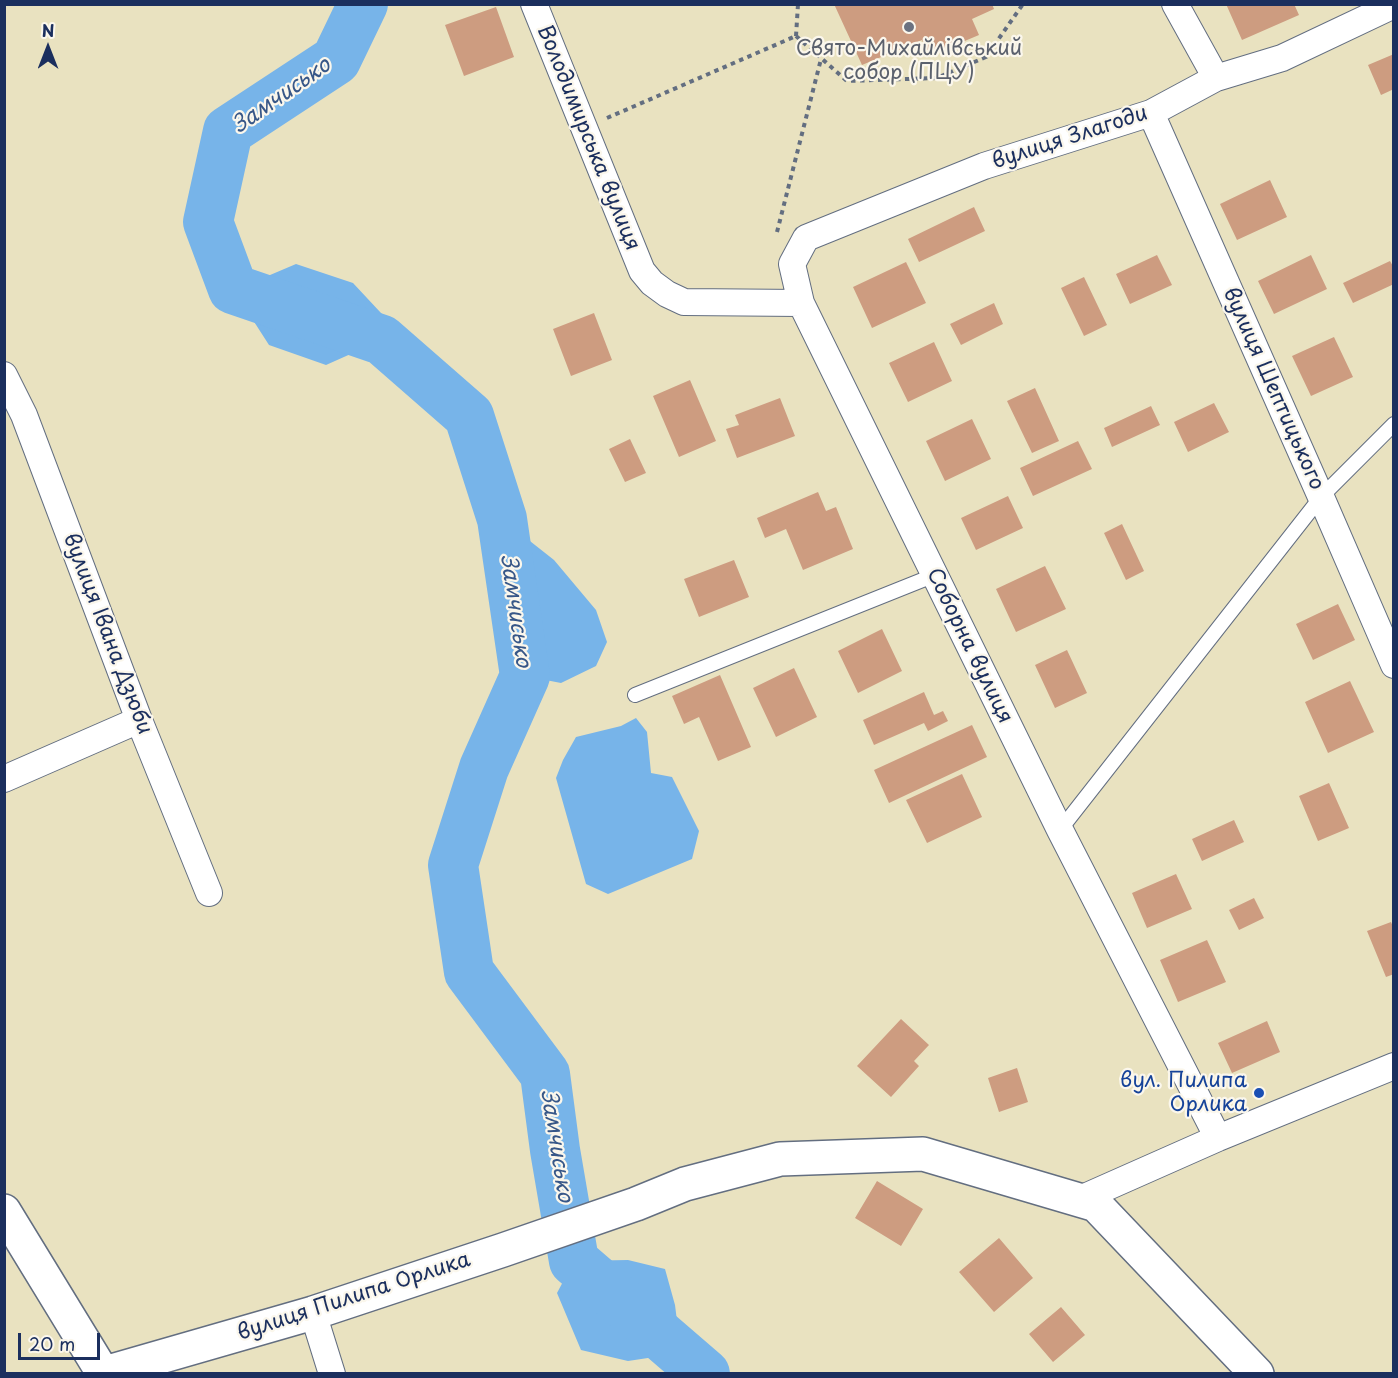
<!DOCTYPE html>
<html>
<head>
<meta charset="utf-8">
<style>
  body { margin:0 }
  #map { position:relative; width:1398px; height:1378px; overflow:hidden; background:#e9e2c0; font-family:"Playpen Sans",sans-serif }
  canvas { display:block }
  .frame { position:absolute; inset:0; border:6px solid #1b2f5e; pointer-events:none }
  .north { position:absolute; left:18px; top:18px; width:60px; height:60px; -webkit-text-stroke:4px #fbf7ec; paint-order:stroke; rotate:0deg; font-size:16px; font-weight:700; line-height:24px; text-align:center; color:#1b2f5e }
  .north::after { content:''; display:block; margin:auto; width:21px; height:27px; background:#1b2f5e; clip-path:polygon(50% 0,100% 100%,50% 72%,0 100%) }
  .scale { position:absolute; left:18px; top:1333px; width:82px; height:27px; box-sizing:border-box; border:3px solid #1b2f5e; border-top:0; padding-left:8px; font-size:18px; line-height:21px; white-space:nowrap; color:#1b2f5e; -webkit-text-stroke:4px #fbf7ec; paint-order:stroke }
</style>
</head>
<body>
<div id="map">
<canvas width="1398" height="1378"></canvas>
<div class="frame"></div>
<div class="north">N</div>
<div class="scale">20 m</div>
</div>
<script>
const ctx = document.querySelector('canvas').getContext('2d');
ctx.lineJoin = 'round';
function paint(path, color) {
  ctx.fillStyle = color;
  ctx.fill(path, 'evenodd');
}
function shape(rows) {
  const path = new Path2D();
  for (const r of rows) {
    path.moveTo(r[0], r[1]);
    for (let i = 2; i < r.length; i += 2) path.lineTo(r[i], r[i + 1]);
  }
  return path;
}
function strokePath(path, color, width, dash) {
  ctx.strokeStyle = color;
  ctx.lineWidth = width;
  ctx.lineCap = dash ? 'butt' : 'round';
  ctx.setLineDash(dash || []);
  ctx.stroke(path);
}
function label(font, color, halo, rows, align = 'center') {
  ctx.font = font + ' "Playpen Sans",sans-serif';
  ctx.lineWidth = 4.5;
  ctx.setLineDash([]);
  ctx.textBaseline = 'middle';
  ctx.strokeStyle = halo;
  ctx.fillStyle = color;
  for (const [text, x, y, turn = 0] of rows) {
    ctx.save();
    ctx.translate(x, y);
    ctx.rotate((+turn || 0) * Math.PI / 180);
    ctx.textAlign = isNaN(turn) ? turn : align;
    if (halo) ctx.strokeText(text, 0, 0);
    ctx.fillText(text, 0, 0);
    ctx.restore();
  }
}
paint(shape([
  [296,264,353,283,395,328,382,340,326,365,269,345,233,289,245,279,263,278],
  [502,519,554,560,596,610,607,642,596,666,561,683,525,676,499,584],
  [636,718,647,732,651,773,672,777,699,831,692,859,608,894,586,884,556,778,563,760,576,737,621,726],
  [628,1260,665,1269,675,1305,681,1353,628,1361,581,1350,557,1293,574,1261]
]), '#77b4e9');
strokePath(shape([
  [363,4,336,60,228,131,208,222,233,289,382,340,469,416,502,519,525,676,484,768,453,865,469,972,545,1074,555,1150,574,1261,705,1374]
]), '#77b4e9', 50);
paint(shape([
  [834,4,992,4,994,9,972,19,979,35,929,56,922,40,862,65],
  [1226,4,1294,4,1299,15,1242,40],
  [496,7,514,57,464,76,445,25],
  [1394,54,1394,89,1381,95,1368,65],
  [1270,180,1287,217,1237,240,1220,204],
  [974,207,985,231,919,262,908,239],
  [1157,255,1172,285,1130,304,1116,274],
  [1311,255,1327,289,1274,314,1258,281],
  [1390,261,1394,268,1394,284,1353,303,1343,283],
  [906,262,926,303,872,328,853,287],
  [1084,277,1107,325,1084,336,1061,288],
  [994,303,1003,324,961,345,950,324],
  [594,313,612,360,571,376,553,329],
  [1334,337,1353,377,1311,396,1292,356],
  [934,342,952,381,908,402,889,363],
  [690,380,716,441,679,457,653,396],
  [1035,388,1059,441,1032,453,1007,401],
  [780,398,795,436,737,458,726,429,739,425,735,415],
  [1214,403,1229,432,1188,452,1174,422],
  [1151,406,1160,425,1112,447,1104,428],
  [972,419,991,459,945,481,926,441],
  [630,439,646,473,625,482,609,449],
  [1078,441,1092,469,1033,496,1020,468],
  [818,492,826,511,836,507,853,549,803,570,786,529,765,538,757,518],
  [1008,496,1023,528,976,550,961,518],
  [1122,524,1144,571,1126,580,1104,533],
  [734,560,749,597,699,617,684,579],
  [1045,566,1066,609,1016,632,996,589],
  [1338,604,1355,640,1313,660,1296,624],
  [882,629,902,671,858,693,838,651],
  [1067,650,1087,693,1055,708,1035,665],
  [794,668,817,717,776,737,753,688],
  [720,675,751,747,718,761,699,717,684,724,672,696],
  [1350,681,1374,732,1328,753,1305,702],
  [924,692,934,715,943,711,948,721,928,731,924,723,874,745,863,720],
  [972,725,987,757,889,803,874,770],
  [962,774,982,817,927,843,906,800],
  [1329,783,1349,828,1318,841,1299,796],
  [1234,820,1244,842,1202,861,1192,839],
  [1176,874,1192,909,1147,928,1132,893],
  [1254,898,1264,918,1239,930,1229,910],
  [1391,922,1394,929,1394,974,1386,977,1367,931],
  [1207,940,1226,982,1178,1002,1160,960],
  [901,1019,929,1045,914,1061,919,1066,891,1097,857,1066],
  [1267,1021,1280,1052,1232,1073,1218,1043],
  [1017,1068,1028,1102,999,1112,988,1078],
  [877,1181,923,1209,901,1246,855,1218],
  [999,1238,1033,1278,994,1312,959,1272],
  [1061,1307,1085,1335,1053,1362,1029,1334]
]), '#cd9c80');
const service = shape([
  [635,695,935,575],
  [1060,830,1321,497,1394,424]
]);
const minor = shape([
  [534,4,642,271,652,283,667,294,684,302,801,303,1060,830,1218,1138],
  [1175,4,1216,78],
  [1151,113,1321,497,1394,665],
  [801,303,792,264,806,238,984,166,1151,113,1216,78,1282,58,1394,5],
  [4,375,24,415,139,720,209,893],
  [4,779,139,720],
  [1078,1200,1218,1138,1394,1066],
  [313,1313,332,1374]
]);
const tertiary = shape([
  [4,1211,103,1373],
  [101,1374,313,1313,503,1250,636,1204,685,1184,780,1159,923,1154,1096,1205,1257,1374]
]);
strokePath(service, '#636e80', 16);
strokePath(minor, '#636e80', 28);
strokePath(tertiary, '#636e80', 36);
strokePath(shape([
  [796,36,847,81,937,78,986,57,1023,4],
  [796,36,798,4],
  [607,118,796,36],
  [777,232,821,59]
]), '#636e80', 4, [4.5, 4.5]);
strokePath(service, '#fff', 14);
strokePath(minor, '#fff', 26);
strokePath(tertiary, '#fff', 33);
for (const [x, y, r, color] of [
  [909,27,6,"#6b7280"],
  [1259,1093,6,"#1a4fb4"]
]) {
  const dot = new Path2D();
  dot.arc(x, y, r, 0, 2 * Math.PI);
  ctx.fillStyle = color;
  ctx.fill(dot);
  strokePath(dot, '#fbf7ec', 2);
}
label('21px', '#5b616d', '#fbf7ec', [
  ["Свято-Михайлівський",909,49],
  ["собор (ПЦУ)",909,73]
]);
label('21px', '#1b2f5e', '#fbf7ec', [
  ["Володимирська вулиця",588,138,68],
  ["вулиця Злагоди",1070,138,-18],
  ["вулиця Шептицького",1273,389,66],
  ["вулиця Івана Дзюби",107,634,69],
  ["Соборна вулиця",969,646,64],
  ["вулиця Пилипа Орлика",354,1297,-18]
]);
label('21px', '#164399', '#fbf7ec', [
  ["вул. Пилипа",1247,1081],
  ["Орлика",1247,1105]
], 'right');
label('italic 22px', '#375788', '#fbf7ec', [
  ["Замчисько",282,96,-35],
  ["Замчисько",515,611,82],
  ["Замчисько",556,1146,81]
]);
</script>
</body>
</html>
